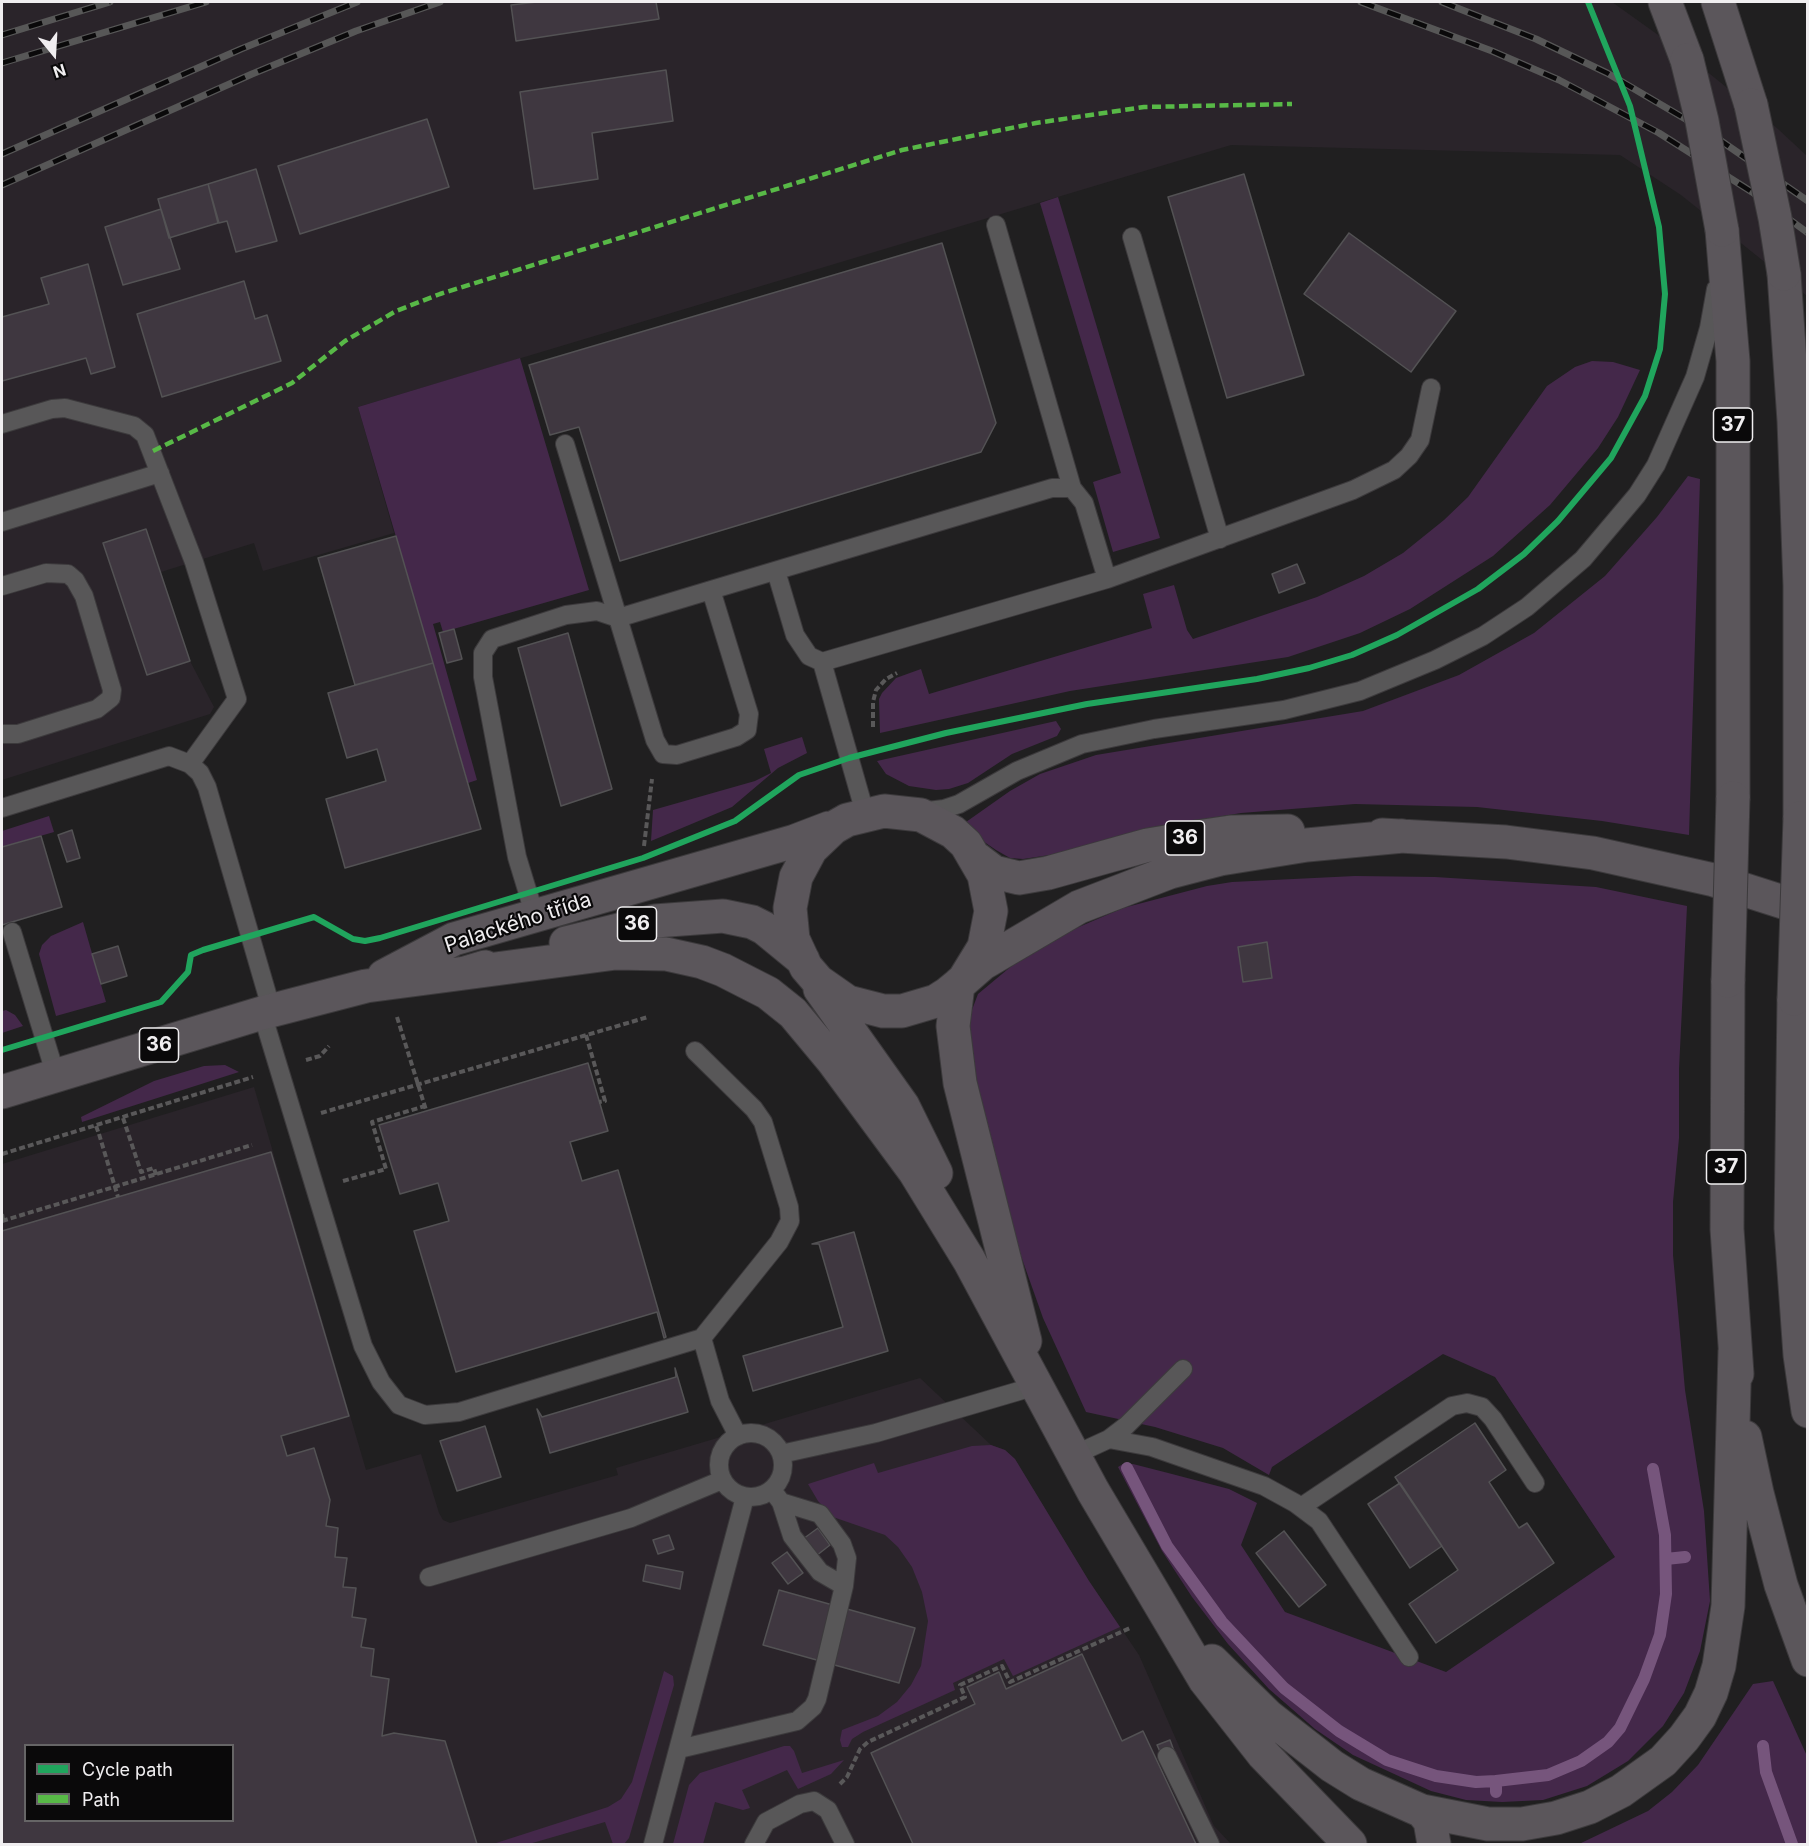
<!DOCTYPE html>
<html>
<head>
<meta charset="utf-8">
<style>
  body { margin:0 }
  #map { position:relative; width:1809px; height:1846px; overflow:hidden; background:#201f20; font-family:Inter,sans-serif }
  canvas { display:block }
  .frame { position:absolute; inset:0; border:3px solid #f0eef0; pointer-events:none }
  .legend { position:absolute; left:24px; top:1744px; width:210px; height:78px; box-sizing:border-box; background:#0a090a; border:2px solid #666566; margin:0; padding:8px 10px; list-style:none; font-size:18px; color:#f0eef0 }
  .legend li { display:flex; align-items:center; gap:12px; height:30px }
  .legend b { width:30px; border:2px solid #666566 }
  .north { position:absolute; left:24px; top:24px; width:60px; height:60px; -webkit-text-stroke:4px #0a090a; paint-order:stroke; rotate:162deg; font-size:16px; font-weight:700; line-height:24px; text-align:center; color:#f0eef0 }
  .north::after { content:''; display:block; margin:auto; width:21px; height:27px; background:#f0eef0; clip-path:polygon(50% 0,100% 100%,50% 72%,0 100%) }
</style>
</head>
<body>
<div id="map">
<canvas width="1809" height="1846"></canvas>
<div class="frame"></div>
<ul class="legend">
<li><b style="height:8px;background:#20a55d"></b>Cycle path</li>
<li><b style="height:8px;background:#58b947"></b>Path</li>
</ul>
<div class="north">N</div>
</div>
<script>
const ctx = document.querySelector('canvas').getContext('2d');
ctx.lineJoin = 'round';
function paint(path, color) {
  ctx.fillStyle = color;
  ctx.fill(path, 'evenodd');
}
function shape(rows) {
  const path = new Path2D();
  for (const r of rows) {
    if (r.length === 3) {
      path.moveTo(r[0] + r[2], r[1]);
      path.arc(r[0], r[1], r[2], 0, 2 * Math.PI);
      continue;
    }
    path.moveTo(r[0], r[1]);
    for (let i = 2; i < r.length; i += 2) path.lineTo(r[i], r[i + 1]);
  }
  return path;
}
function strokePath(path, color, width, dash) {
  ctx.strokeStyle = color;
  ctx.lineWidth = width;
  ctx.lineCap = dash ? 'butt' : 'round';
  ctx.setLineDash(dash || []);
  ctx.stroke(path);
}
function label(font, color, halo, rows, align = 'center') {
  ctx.font = font + ' Inter,sans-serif';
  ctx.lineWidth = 4.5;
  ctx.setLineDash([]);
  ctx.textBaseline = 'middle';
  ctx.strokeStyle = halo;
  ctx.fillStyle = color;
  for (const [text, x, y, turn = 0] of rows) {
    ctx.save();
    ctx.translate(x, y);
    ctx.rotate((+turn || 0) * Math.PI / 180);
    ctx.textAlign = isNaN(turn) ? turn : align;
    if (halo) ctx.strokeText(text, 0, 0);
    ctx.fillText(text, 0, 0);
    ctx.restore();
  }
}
paint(shape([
  [2,2,1612,2,1689,57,1778,129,1807,156,1807,296,1681,195,1620,155,1231,145,358,407,394,533,263,571,254,543,161,572,190,661,214,707,210,714,2,780],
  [254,1087,366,1470,421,1454,439,1513,443,1520,450,1523,618,1475,616,1468,920,1378,991,1445,1005,1450,1015,1459,1089,1581,1139,1655,1214,1826,1231,1844,2,1844,2,1164],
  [26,1746,232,1746,232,1820,26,1820]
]), '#2a242a');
paint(shape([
  [1058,197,1160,538,1113,552,1093,482,1121,473,1040,203],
  [520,358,589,590,443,632,440,622,433,624,477,780,468,783,358,407],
  [1592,361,1613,362,1640,370,1618,417,1598,448,1550,505,1493,556,1410,609,1360,633,1288,657,1070,691,880,733,879,699,882,693,896,678,921,669,929,694,1152,628,1143,594,1174,585,1187,630,1193,639,1317,597,1364,576,1403,553,1444,520,1468,497,1547,386,1575,367],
  [1688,476,1700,479,1689,835,1602,821,1477,807,1355,804,1241,813,1187,822,1063,853,1023,859,1010,858,996,850,977,837,966,822,1010,791,1040,774,1096,755,1363,711,1459,675,1534,633,1605,576,1657,517],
  [1056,721,1061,729,1057,736,1012,754,968,783,949,789,936,790,909,786,886,774,877,761],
  [802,737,807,753,778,768,732,807,651,841,653,810,755,781,771,773,764,749],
  [49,816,54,832,2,847,2,831],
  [1355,876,1435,877,1596,887,1687,906,1679,1069,1679,1138,1673,1202,1673,1255,1685,1390,1704,1511,1710,1601,1700,1651,1684,1693,1663,1726,1628,1761,1587,1786,1543,1800,1502,1802,1466,1800,1431,1791,1353,1755,1315,1729,1269,1689,1228,1644,1192,1597,1162,1551,1118,1467,1123,1464,1133,1464,1172,1474,1229,1489,1257,1503,1241,1545,1285,1612,1446,1672,1615,1557,1495,1377,1443,1354,1272,1467,1269,1475,1223,1448,1155,1427,1086,1412,1043,1318,1021,1256,971,1074,967,1023,978,994,1014,964,1065,933,1123,908,1207,886,1232,882],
  [83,922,106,1002,56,1016,39,954,42,945,51,936],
  [6,1010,15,1015,23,1026,2,1033,2,1011],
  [225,1065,239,1072,82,1122,81,1117,154,1081,204,1066],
  [991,1445,1005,1450,1015,1459,1089,1581,1120,1627,1013,1676,1004,1659,953,1683,955,1690,863,1732,852,1739,848,1747,842,1747,840,1740,842,1730,878,1716,897,1702,911,1685,921,1666,928,1621,922,1592,912,1567,898,1547,885,1535,833,1517,818,1501,808,1484,874,1463,878,1473,972,1446],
  [664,1671,673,1676,674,1685,629,1838,624,1844,613,1844,605,1822,529,1844,493,1844,608,1807,621,1799,632,1782],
  [1773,1681,1807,1756,1807,1844,1579,1844,1648,1811,1672,1792,1698,1765,1753,1684],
  [784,1746,790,1746,794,1751,802,1773,844,1760,831,1774,798,1789,787,1770,742,1790,750,1808,743,1810,715,1802,703,1844,673,1844,689,1785,700,1773]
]), '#44284a');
strokePath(shape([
  [1127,1468,1167,1546,1222,1622,1284,1688,1339,1731,1387,1760,1436,1776,1476,1782,1496,1781],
  [1666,1559,1685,1557],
  [1763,1746,1766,1772,1792,1844],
  [1496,1792,1496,1781,1548,1775,1581,1761,1608,1742,1620,1728,1644,1679,1660,1635,1666,1594,1665,1535,1653,1469]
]), '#76557c', 12);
const building = shape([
  [537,2,656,2,659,19,516,41,511,5,537,2],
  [666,70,673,121,592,133,598,179,534,189,520,92,666,70],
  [427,119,449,187,300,234,278,166,427,119],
  [256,169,277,241,236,252,227,221,219,223,208,184,256,169],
  [1244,174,1304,375,1227,398,1168,197,1244,174],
  [208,184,218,223,169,238,158,199,208,184],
  [161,209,180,269,123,285,105,227,161,209],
  [1349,233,1456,311,1411,372,1304,294,1349,233],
  [942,243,996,423,981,452,620,561,579,427,550,435,529,365,942,243],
  [88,264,115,367,91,374,86,358,2,381,2,317,49,304,41,278,88,264],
  [244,281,255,319,267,315,281,361,162,397,137,314,244,281],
  [146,529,190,661,147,675,103,543,146,529],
  [396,536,433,663,355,685,318,558,396,536],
  [1297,564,1305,583,1279,593,1272,574,1297,564],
  [454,629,462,659,447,663,439,633,454,629],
  [568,633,612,789,561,806,518,648,568,633],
  [433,663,481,829,345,868,326,799,386,781,377,749,347,758,328,693,433,663],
  [72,830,80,858,67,862,58,835,72,830],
  [41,836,62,907,2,925,2,847,41,836],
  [1267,942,1272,978,1243,982,1238,947,1267,942],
  [118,946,127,976,101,984,92,954,118,946],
  [588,1063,608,1131,570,1142,582,1181,618,1170,666,1337,664,1338,657,1312,456,1372,414,1231,449,1221,438,1183,400,1194,379,1125,588,1063],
  [271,1152,349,1416,281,1436,287,1456,314,1448,330,1500,326,1526,338,1528,335,1557,347,1558,343,1587,356,1588,352,1617,366,1619,361,1647,374,1649,371,1676,389,1679,382,1736,394,1733,445,1741,477,1844,2,1844,2,1231,271,1152],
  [26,1746,232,1746,232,1820,26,1820,26,1746],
  [854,1232,888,1351,753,1391,743,1356,843,1327,819,1244,812,1244,854,1232],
  [675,1368,688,1412,550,1453,537,1409,542,1417,676,1377,675,1368],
  [1475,1423,1506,1470,1489,1482,1519,1528,1527,1523,1554,1563,1436,1643,1409,1604,1458,1570,1395,1477,1475,1423],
  [485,1426,501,1477,457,1491,440,1441,485,1426],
  [1400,1483,1442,1546,1410,1568,1368,1504,1400,1483],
  [818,1528,830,1545,816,1556,803,1539,818,1528],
  [1284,1531,1326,1585,1299,1607,1256,1553,1284,1531],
  [669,1535,674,1549,658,1554,653,1540,669,1535],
  [787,1552,803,1573,788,1584,772,1563,787,1552],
  [646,1565,683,1572,680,1589,643,1581,646,1565],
  [779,1590,915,1628,899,1683,763,1645,779,1590],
  [1082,1654,1122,1741,1143,1731,1196,1844,913,1844,871,1753,975,1704,967,1687,999,1672,1006,1689,1082,1654],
  [1170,1740,1174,1751,1162,1756,1157,1745,1170,1740]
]);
paint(building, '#3f3740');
strokePath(building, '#535254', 1.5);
const service = shape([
  [996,225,1072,488,1084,503,1107,579],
  [1132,237,1220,539],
  [2,424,52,409,65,408,134,426,145,435,194,562,237,699,190,764],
  [565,444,618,618],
  [2,522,160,473],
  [776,571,795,635,809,656,822,662,865,813],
  [2,586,46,573,68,574,75,580,84,596,112,690,111,698,97,709,18,734,2,734],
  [711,590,749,714,747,730,736,737,677,755,663,754,655,740,618,618,711,590,1052,488,1072,488],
  [822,662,1107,579,1353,490,1394,470,1409,456,1420,440,1431,388],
  [2,808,169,756,190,764,200,773,207,787,272,1011],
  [920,812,944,809,959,804,1017,771,1082,744,1154,729,1284,710,1360,691,1435,660,1483,636,1527,607,1583,559,1637,495,1656,465,1695,377,1709,328,1716,289],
  [535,916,517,857,483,677,483,653,492,639,566,615,597,611,618,618],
  [12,932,56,1076],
  [262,1013,363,1346,381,1382,399,1405,425,1415,459,1412,702,1338,720,1401,738,1436],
  [695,1051,754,1109,763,1122,789,1207,790,1221,779,1242,702,1338],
  [751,1465,32],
  [1109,1439,1152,1447,1264,1486,1295,1503,1319,1521,1409,1657],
  [781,1454,876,1433,1036,1386],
  [1074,1455,1109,1439,1126,1426,1183,1369],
  [781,1502,792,1536,820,1572,844,1586],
  [1301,1507,1452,1406,1467,1403,1482,1407,1493,1419,1535,1483],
  [429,1577,631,1518,722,1480],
  [679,1749,797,1721,813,1707,817,1699,844,1586,847,1558,842,1544,820,1514,781,1502,772,1490],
  [1167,1756,1210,1844],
  [653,1844,745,1497],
  [754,1844,766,1822,800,1804,814,1801,828,1810,845,1844]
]);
const primary = shape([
  [1665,2,1687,60],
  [1718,2,1751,105],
  [1722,230,1733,361,1733,798],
  [1784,274,1794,421,1800,586,1800,818],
  [1382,835,1506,842,1593,853,1714,880,1808,910],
  [977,859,994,872,1019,878,1048,873,1148,845,1190,838,1231,832,1288,831],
  [566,943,655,921,723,916,752,922,764,928,803,960],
  [465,973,616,953,666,954,702,962,723,970,768,993,793,1013,833,1061,915,1172,969,1260,1093,1491,1205,1680,1263,1754,1350,1844],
  [384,976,454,939,795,841,829,828],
  [965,978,984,947,991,911,984,875,966,844,953,832,921,815,884,811,847,820,833,828,811,849,796,877,790,908,793,939,806,967,818,981,848,1002,883,1011,902,1011,936,1001,947,994,958,985,982,964,1079,907,1170,872,1220,859,1307,845,1403,836],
  [1728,981,1727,1229,1737,1374],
  [958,985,953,1026,960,1083,1025,1341],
  [820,989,903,1106,936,1173],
  [1794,999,1791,1228,1800,1355,1808,1411],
  [2,1092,262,1013,366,986,465,973,485,967],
  [1745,1437,1757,1493,1781,1585,1808,1660],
  [1212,1661,1268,1716,1332,1766,1361,1784,1422,1811,1488,1824,1522,1824,1556,1818,1590,1807,1621,1791,1663,1761,1684,1738,1700,1716,1711,1693,1719,1666,1728,1606,1735,1351],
  [1422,1811,1430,1821,1434,1844]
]);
strokePath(service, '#3c3a3c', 20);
strokePath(primary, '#3c3a3c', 35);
strokePath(shape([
  [873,727,873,702,876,690,886,679,897,673],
  [644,846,652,779],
  [397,1017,426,1110],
  [586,1035,605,1101,599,1102],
  [306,1060,320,1056,329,1046],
  [321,1113,648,1017],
  [123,1118,141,1172,154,1168,156,1175],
  [96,1126,99,1134],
  [2,1154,253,1077],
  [343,1181,386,1169,372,1122,425,1106],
  [2,1214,3,1220],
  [2,1221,252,1145],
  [840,1784,847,1777,860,1749,868,1742,965,1697,960,1685,1002,1666,1010,1682,1130,1628]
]), '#595859', 4, [6, 3]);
strokePath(service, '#585758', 18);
strokePath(primary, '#5b565b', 33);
const rail = shape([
  [1361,2,1492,51,1559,80,1659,133,1752,192,1808,233],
  [1442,2,1536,39,1607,73,1711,134,1808,201],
  [2,35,110,2],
  [2,63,206,2],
  [2,154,241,49,357,2],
  [2,185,252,74,356,31,440,2]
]);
strokePath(rail, '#575757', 7);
strokePath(rail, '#0a090a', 4.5, [14]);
const primaryBridge = shape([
  [1687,60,1702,121,1722,230],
  [1751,105,1775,218,1784,274],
  [1728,981,1733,798],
  [1794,999,1800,818]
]);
strokePath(primaryBridge, '#3c3a3c', 35, []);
strokePath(shape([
  [99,1134,118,1197]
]), '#595859', 4, [6, 3]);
strokePath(primaryBridge, '#5b565b', 33);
strokePath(shape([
  [153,451,292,383,345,341,396,311,440,294,902,150,1036,123,1144,107,1292,104]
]), '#58b947', 4.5, [9, 4.5]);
strokePath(shape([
  [2,1050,161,1002,188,972,191,955,203,950,314,917,353,939,365,941,380,938,643,858,735,821,799,775,849,758,946,733,1087,704,1257,679,1309,668,1352,655,1397,635,1478,589,1524,554,1558,521,1611,458,1645,396,1660,349,1665,294,1659,227,1630,106,1588,2]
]), '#20a55d', 6);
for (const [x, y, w] of [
  [1733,425,39],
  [1185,838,39],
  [637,924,39],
  [159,1045,39],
  [1726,1167,39]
]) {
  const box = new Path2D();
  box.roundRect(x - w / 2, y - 17, w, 34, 4.5);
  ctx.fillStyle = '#0a090a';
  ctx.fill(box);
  strokePath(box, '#f0eef0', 1.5);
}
label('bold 20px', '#f0eef0', null, [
  ["37",1733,425],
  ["36",1185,838],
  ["36",637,924],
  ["36",159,1045],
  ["37",1726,1167]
]);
label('21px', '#f0eef0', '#0a090a', [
  ["Palackého třída",518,923,-18]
]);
</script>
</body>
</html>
